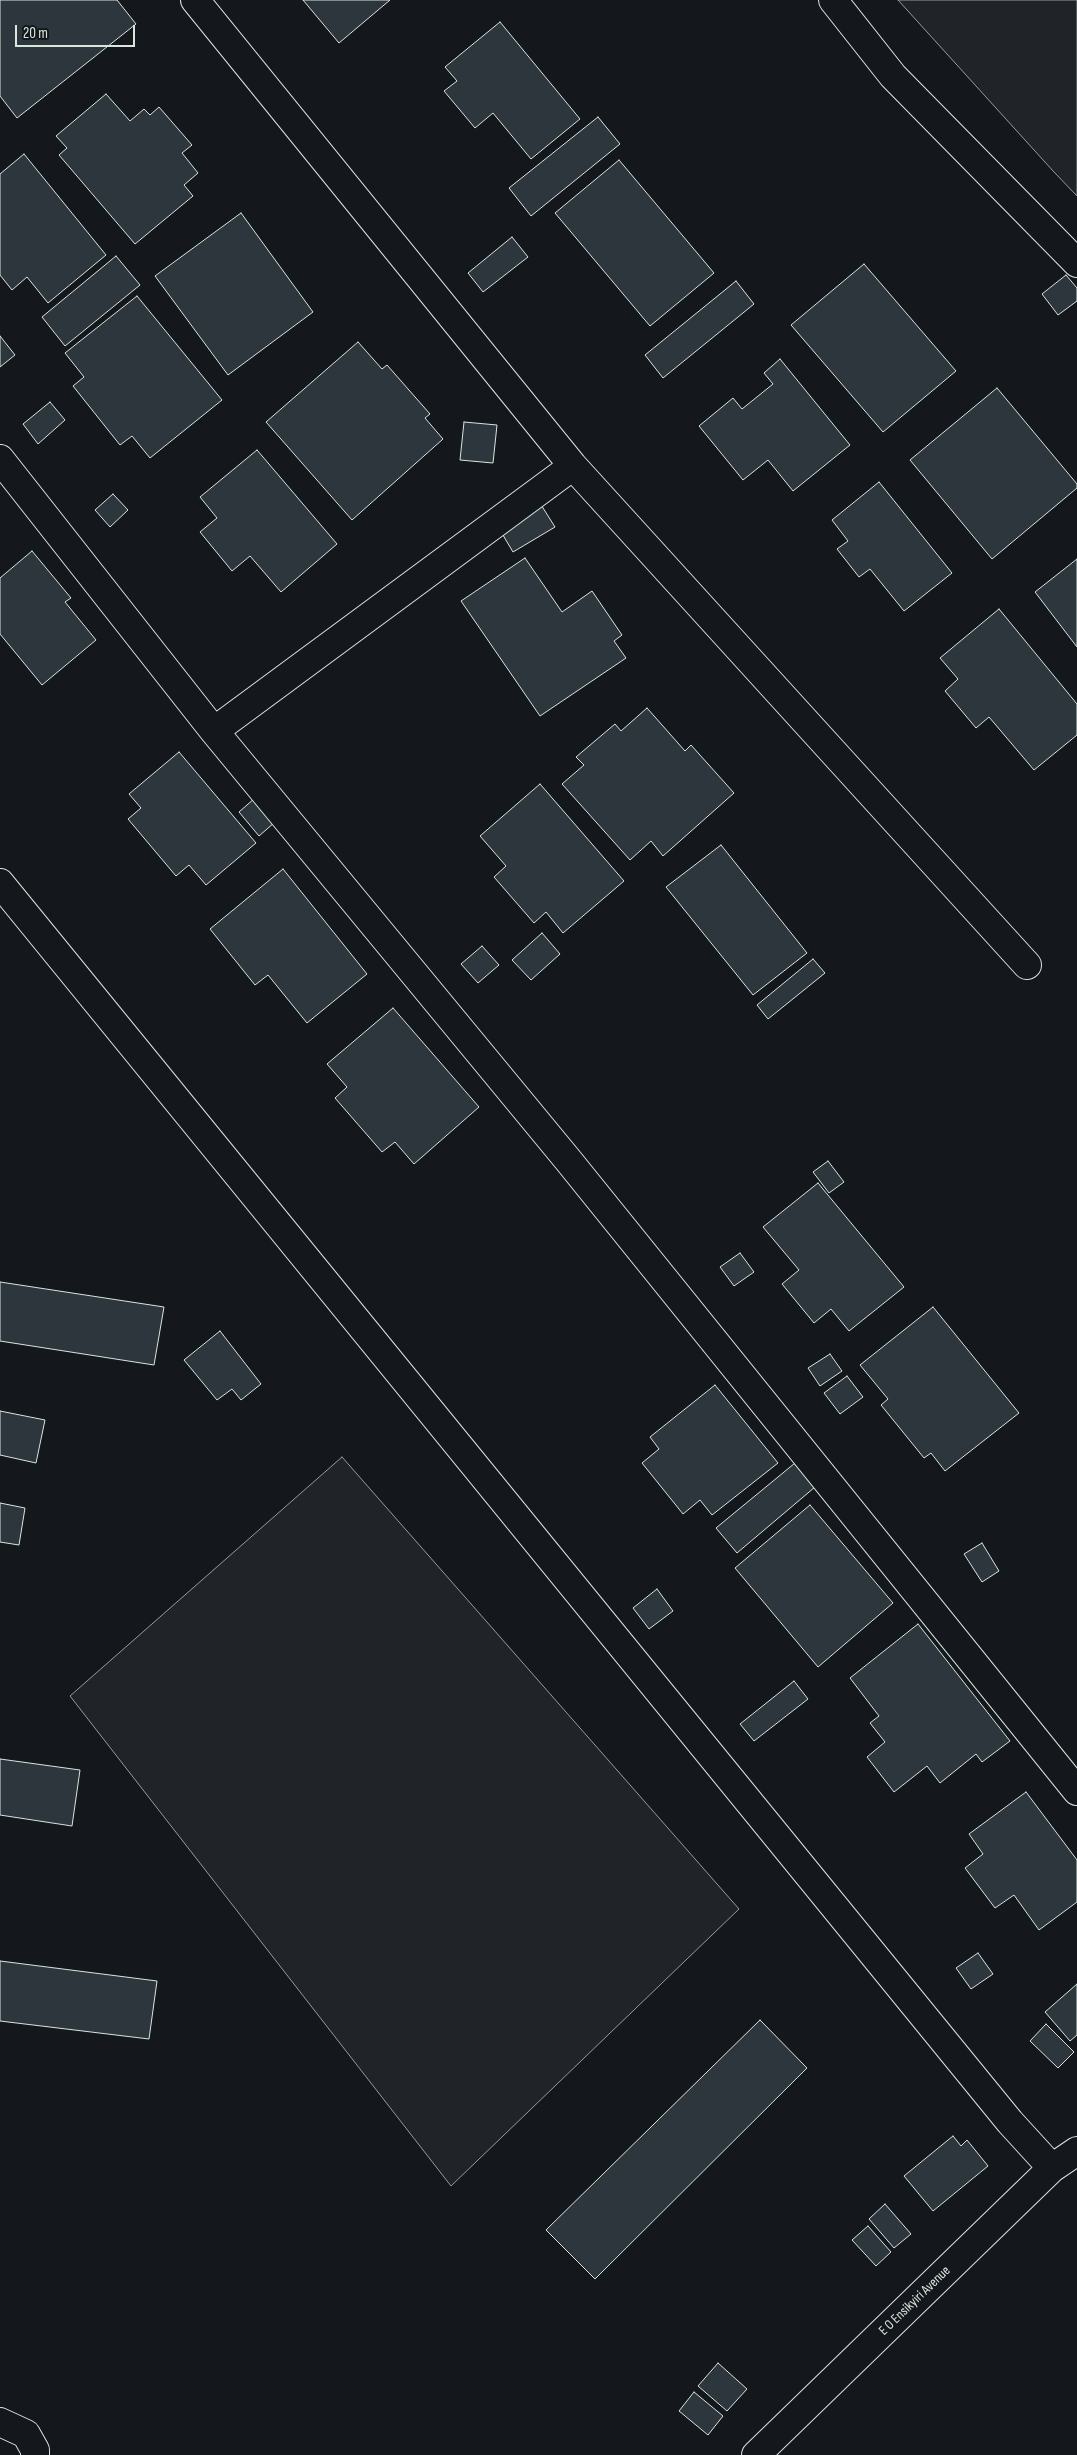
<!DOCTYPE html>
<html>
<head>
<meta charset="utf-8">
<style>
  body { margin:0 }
  #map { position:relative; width:1077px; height:2455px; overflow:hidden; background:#14181c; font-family:"Sofia Sans Condensed",sans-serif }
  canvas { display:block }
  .scale { position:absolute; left:15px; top:25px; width:120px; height:22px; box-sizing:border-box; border:2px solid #d8e6dc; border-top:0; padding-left:6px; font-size:15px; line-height:18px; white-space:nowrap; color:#d8e6dc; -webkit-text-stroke:4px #14181c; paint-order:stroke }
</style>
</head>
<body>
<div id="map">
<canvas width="1077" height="2455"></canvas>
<div class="scale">20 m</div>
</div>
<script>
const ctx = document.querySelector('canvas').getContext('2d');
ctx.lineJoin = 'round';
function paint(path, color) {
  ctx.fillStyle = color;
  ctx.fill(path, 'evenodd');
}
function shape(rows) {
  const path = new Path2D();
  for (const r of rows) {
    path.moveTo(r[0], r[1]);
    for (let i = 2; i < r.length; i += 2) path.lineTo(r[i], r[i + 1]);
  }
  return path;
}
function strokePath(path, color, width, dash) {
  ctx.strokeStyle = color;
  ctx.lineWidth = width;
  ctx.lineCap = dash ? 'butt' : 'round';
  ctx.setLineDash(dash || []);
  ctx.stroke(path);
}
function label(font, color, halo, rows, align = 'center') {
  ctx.font = font + ' "Sofia Sans Condensed",sans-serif';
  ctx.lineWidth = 4;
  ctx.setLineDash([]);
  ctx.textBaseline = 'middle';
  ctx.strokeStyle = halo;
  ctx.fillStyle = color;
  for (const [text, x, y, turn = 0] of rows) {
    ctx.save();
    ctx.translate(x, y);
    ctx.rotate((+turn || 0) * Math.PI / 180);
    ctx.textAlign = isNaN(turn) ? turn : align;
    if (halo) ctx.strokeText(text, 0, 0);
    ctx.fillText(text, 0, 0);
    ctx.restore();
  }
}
const green = shape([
  [898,0,1077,0,1077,196,1054,172,898,0],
  [342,1457,739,1909,451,2186,70,1696,342,1457]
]);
paint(green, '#202428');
strokePath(green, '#939e99', 1);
const building = shape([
  [0,0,117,0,136,24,17,118,0,96,0,0],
  [303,0,390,0,339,43,303,0],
  [500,22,580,119,531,159,493,113,475,128,444,91,457,81,445,67,500,22],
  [106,94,130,121,144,109,150,115,159,107,192,145,182,153,198,173,184,185,193,196,135,244,59,155,67,148,56,136,106,94],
  [598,117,620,144,531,216,509,188,598,117],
  [24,154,106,255,48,303,27,277,12,290,0,275,0,174,24,154],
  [619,160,714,273,650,326,555,213,619,160],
  [241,213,313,312,228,375,155,276,241,213],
  [512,237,528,257,483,292,468,273,512,237],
  [116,256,140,285,65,346,42,317,116,256],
  [864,264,956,371,883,432,791,325,864,264],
  [1066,275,1077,288,1077,301,1058,315,1042,294,1066,275],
  [736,281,754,304,663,378,645,355,736,281],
  [137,296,222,400,150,458,132,436,120,445,73,386,84,377,65,353,137,296],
  [0,336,15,355,0,367,0,336],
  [358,342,382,369,387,365,430,414,425,418,443,439,352,520,266,422,358,342],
  [780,359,850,445,793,491,768,460,743,480,699,426,733,398,742,409,773,384,764,373,780,359],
  [997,388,1077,484,1077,488,992,559,910,460,997,388],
  [50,402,65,420,38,444,23,424,50,402],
  [464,422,497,425,493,463,460,460,464,422],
  [257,450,337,544,281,592,250,556,232,571,200,532,217,518,200,497,257,450],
  [879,482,952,573,904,611,870,569,859,577,837,549,848,541,832,520,879,482],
  [113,494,128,510,110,527,95,510,113,494],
  [538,500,555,527,513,552,497,525,538,500],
  [32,551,71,598,65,602,96,640,42,685,0,634,0,578,32,551],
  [525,558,562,612,592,591,622,635,614,641,626,658,540,716,461,601,525,558],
  [1077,559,1077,647,1035,592,1077,559],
  [999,609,1077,704,1077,735,1034,770,989,717,976,728,945,691,958,679,940,658,999,609],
  [647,708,685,751,691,745,734,793,663,856,651,841,630,860,562,784,584,765,576,757,615,724,621,731,647,708],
  [179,752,256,843,206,885,189,865,176,876,128,819,141,808,129,794,179,752],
  [540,784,624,881,563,933,546,912,534,923,494,877,506,866,480,836,540,784],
  [255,798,275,822,259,836,239,812,255,798],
  [721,845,807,953,753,995,666,887,721,845],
  [283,869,367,974,307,1023,268,975,255,985,210,929,283,869],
  [542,933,560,954,531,980,512,960,542,933],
  [482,946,499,965,478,983,461,964,482,946],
  [813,959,825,973,768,1019,757,1005,813,959],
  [393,1008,479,1107,414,1164,395,1142,382,1152,335,1098,347,1087,327,1064,393,1008],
  [828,1161,844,1182,829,1193,813,1172,828,1161],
  [818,1183,904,1287,849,1331,831,1309,814,1323,782,1284,799,1270,763,1227,818,1183],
  [740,1253,754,1272,734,1286,720,1267,740,1253],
  [0,1282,164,1307,154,1365,0,1341,0,1282],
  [933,1307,1019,1413,945,1471,931,1453,924,1458,881,1405,888,1399,860,1365,933,1307],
  [220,1331,261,1384,241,1400,232,1389,217,1400,184,1360,220,1331],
  [830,1354,842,1371,820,1386,808,1368,830,1354],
  [847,1376,863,1397,840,1414,824,1393,847,1376],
  [715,1385,778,1463,712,1515,700,1500,683,1514,642,1463,659,1449,650,1437,715,1385],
  [0,1411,45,1420,36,1463,0,1455,0,1411],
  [795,1463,815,1487,737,1553,716,1528,795,1463],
  [0,1503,25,1508,19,1545,0,1542,0,1503],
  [810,1505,893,1603,818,1667,735,1568,810,1505],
  [982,1543,999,1571,982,1582,964,1554,982,1543],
  [657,1589,673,1611,649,1629,633,1608,657,1589],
  [918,1624,1010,1741,982,1762,976,1754,940,1783,927,1766,894,1792,867,1757,885,1742,870,1723,879,1716,850,1678,918,1624],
  [794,1681,808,1699,754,1741,740,1724,794,1681],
  [0,1759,80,1770,72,1826,0,1815,0,1759],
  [1026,1792,1077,1860,1077,1902,1039,1930,1014,1895,995,1908,965,1868,983,1854,969,1834,1026,1792],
  [978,1953,993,1974,971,1989,956,1968,978,1953],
  [0,1961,157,1981,149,2039,0,2021,0,1961],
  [1077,1984,1077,2035,1070,2041,1045,2012,1077,1984],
  [760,2020,807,2068,595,2279,546,2230,760,2020],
  [1046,2024,1074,2052,1058,2068,1030,2041,1046,2024],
  [953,2136,961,2146,967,2140,988,2166,933,2211,904,2176,953,2136],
  [885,2204,911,2234,894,2248,869,2219,885,2204],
  [868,2226,891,2252,876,2266,852,2240,868,2226],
  [718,2363,747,2389,727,2411,698,2386,718,2363],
  [694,2392,723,2416,708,2435,679,2411,694,2392]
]);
paint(building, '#2c363c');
strokePath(building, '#d8e6dc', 1);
const minor = shape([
  [195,0,573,466,1027,965],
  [833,0,893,76,1077,263],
  [0,459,214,731,568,1160,1077,1791],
  [214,731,573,466],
  [0,883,1010,2122,1052,2168],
  [0,2422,26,2434,35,2450,35,2455],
  [756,2455,1052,2168,1077,2151]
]);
strokePath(minor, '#d8e6dc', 30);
strokePath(minor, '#14181c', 28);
label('14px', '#d8e6dc', '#14181c', [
  ["E O Ensikyiri Avenue",915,2301,-44]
]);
</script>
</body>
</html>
